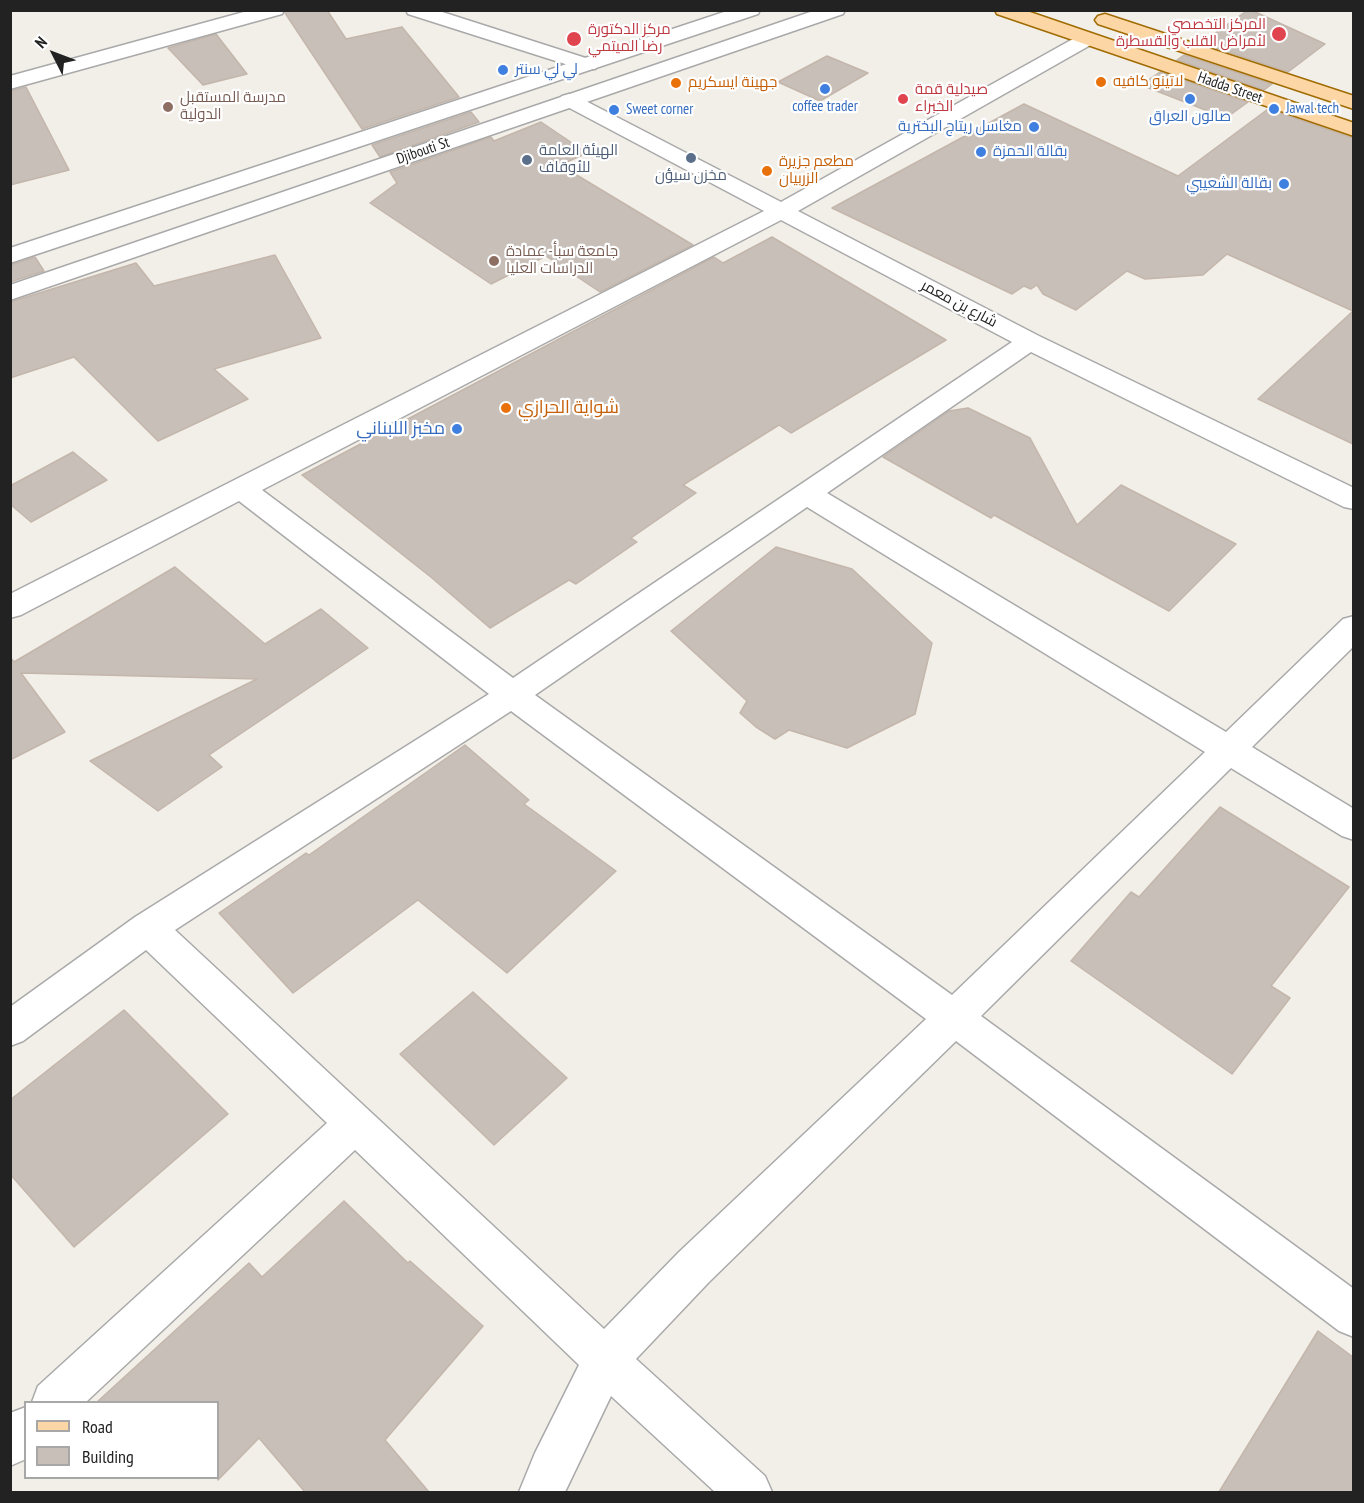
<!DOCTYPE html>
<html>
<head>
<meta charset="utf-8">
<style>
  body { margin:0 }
  #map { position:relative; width:1364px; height:1503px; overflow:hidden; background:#f2efe9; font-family:"PT Sans Narrow",sans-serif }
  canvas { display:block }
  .frame { position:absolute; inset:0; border:12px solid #222; pointer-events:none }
  .legend { position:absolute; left:24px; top:1401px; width:195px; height:78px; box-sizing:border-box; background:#fff; border:2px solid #a7a7a7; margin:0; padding:8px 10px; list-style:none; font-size:18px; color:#222 }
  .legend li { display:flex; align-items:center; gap:12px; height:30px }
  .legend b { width:30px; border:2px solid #a7a7a7 }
  .north { position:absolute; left:24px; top:24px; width:60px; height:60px; -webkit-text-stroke:4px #fff; paint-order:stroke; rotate:312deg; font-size:16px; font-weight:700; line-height:24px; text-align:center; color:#222 }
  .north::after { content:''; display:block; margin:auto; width:21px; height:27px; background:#222; clip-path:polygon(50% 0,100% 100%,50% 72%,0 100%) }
</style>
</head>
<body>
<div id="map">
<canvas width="1364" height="1503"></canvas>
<div class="frame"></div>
<ul class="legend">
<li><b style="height:8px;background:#fcd6a4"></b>Road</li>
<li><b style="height:16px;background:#c7bfb8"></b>Building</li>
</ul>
<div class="north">N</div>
</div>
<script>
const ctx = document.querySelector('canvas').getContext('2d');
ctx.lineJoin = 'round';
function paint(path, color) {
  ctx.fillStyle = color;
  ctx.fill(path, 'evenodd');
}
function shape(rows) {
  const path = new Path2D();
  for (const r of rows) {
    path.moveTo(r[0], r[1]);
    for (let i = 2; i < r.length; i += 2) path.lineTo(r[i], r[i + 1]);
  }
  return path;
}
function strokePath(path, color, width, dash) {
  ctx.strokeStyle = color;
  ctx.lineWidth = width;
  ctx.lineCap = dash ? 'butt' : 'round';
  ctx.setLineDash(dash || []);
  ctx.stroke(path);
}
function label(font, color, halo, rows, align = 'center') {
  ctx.font = font + ' "PT Sans Narrow",Cairo,sans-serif';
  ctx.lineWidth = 4.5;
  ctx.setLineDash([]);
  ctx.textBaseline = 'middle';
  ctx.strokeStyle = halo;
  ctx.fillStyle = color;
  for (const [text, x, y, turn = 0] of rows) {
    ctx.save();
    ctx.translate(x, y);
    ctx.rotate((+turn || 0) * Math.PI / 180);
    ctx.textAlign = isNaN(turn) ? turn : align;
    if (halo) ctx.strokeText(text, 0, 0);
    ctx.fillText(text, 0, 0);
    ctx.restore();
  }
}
const building = shape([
  [286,10,327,10,346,39,402,27,459,97,362,129,285,13,286,10],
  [1248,10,1251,10,1325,44,1288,72,1201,43,1248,10],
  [216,34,247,74,203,85,168,48,216,34],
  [1184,55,1272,84,1264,90,1177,60,1184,55],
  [827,56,868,73,820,101,778,82,827,56],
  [1160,72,1248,102,1226,118,1141,85,1160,72],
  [26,87,69,170,10,185,10,91,26,87],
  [1024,104,1178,176,1268,109,1353,138,1353,311,1227,254,1203,275,1145,279,1127,271,1076,310,1043,294,1037,285,1031,289,1024,286,1012,294,832,208,1024,104],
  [471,112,479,122,380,157,372,145,471,112],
  [541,122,587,153,560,165,693,245,600,292,546,256,491,284,370,203,397,183,390,172,491,137,494,141,541,122],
  [772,237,946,340,791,433,779,425,683,485,696,493,631,538,637,542,576,584,569,580,490,628,432,578,302,475,714,257,723,263,772,237],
  [275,255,321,338,214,369,248,399,158,441,74,357,10,378,10,302,136,263,154,286,275,255],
  [35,257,44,271,10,282,10,265,35,257],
  [1353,311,1353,444,1258,399,1353,311],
  [968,408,1030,438,1077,525,1121,485,1236,544,1169,611,994,515,991,518,883,457,949,411,968,408],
  [73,452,107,480,31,522,10,504,10,486,73,452],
  [776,547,852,569,932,643,915,714,847,748,789,730,775,739,756,727,740,713,747,701,671,631,776,547],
  [175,567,265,644,321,609,368,648,209,755,222,767,158,811,90,761,257,679,21,673,65,732,10,760,10,657,14,662,175,567],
  [465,745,529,800,524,804,616,871,507,973,418,900,293,993,219,913,306,853,309,855,465,745],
  [1220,807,1349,887,1271,986,1290,998,1232,1074,1071,961,1131,892,1139,897,1220,807],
  [473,992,567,1078,494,1145,400,1054,473,992],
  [124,1010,228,1114,74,1247,10,1174,10,1100,124,1010],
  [344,1201,408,1263,410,1261,483,1326,385,1440,429,1492,305,1492,259,1438,218,1480,218,1402,97,1402,249,1263,262,1277,344,1201],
  [1318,1331,1353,1357,1353,1492,1219,1492,1318,1331]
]);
paint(building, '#c7bfb8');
strokePath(building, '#c4b6ab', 1.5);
const minor = shape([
  [251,10,284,10,282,14,10,89,10,76,251,10],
  [406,10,436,10,595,61,598,65,595,69,581,69,408,14,406,10],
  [1087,33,1094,35,1097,39,1094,43,798,211,1039,336,1354,488,1354,509,1344,507,1031,352,827,493,1226,732,1343,619,1354,616,1354,646,1252,747,1354,809,1354,840,1342,836,1231,768,981,1016,1354,1289,1354,1337,1339,1331,956,1041,709,1282,636,1359,765,1476,772,1492,715,1492,611,1396,565,1492,519,1492,535,1453,579,1365,355,1150,86,1402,32,1402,38,1386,327,1123,146,950,23,1041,10,1046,10,1007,135,917,489,694,239,501,21,615,10,618,10,594,764,211,562,104,558,100,562,96,569,94,576,96,781,202,1080,35,1087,33],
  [781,220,1012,342,513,678,262,490,781,220],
  [807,507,1205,752,952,995,535,695,807,507],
  [511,711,926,1019,679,1252,604,1329,175,930,511,711],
  [26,1407,26,1459,10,1466,10,1413,26,1407]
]);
const tertiary = shape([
  [730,10,760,10,758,14,10,263,10,248,730,10],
  [816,10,845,10,843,14,10,300,10,285,816,10]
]);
const primary = shape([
  [995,10,1024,10,1354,123,1354,136,997,14,995,10],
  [1105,14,1354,96,1354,109,1098,24,1095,20,1098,16,1105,14]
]);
strokePath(minor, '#a9a9a9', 3);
strokePath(tertiary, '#a9a9a9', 3);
strokePath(primary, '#a06b00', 3);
paint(minor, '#fff');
paint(tertiary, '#fff');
paint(primary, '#fcd6a4');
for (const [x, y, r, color] of [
  [1279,34,8,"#e0444e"],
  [574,39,8,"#e0444e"],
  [503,70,6,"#3f7fe0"],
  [1101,82,6,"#e8710a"],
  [676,83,6,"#e8710a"],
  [825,89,6,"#3f7fe0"],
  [903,99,6,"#e0444e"],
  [1190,99,6,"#3f7fe0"],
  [168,107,6,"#8d6e63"],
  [1274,109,6,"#3f7fe0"],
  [614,110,6,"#3f7fe0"],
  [1034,127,6,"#3f7fe0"],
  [981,152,6,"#3f7fe0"],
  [691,158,6,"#5c6f8a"],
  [527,160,6,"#5c6f8a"],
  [767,171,6,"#e8710a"],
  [1284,184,6,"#3f7fe0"],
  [494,261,6,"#8d6e63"],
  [506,408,6,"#e8710a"],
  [457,429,6,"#3f7fe0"]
]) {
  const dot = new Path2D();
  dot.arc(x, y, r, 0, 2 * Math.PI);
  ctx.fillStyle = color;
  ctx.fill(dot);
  strokePath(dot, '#fff', 2);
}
label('15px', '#be3a42', '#fff', [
  ["المركز التخصصي",1266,25,"right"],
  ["لأمراض القلب والقسطرة",1266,42,"right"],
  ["مركز الدكتورة",588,30],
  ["رضا الميتمي",588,47],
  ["صيدلية قمة",915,90],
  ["الخبراء",915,107]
], 'left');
label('15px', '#366cbe', '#fff', [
  ["لي لي سنتر",515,70],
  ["coffee trader",825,107,"center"],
  ["Jawal tech",1286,109],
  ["Sweet corner",626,110],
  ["صالون العراق",1190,117,"center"],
  ["مغاسل ريتاج البخترية",1022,127,"right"],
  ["بقالة الحمزة",993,152],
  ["بقالة الشعيبي",1272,184,"right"]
], 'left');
label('15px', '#c56008', '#fff', [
  ["لاتينو كافيه",1113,82],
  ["جهينة ايسكريم",688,83],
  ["مطعم جزيرة",779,162],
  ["الزربيان",779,179]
], 'left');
label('15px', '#222', '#fff', [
  ["Hadda Street",1230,88,19],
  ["Djibouti St",423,151,-19],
  ["شارع بن معمر",959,304,28]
]);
label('15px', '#785e54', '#fff', [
  ["مدرسة المستقبل",180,98],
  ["الدولية",180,115],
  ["جامعة سبأ- عمادة",506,252],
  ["الدراسات العليا",506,269]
], 'left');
label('15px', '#4e5e75', '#fff', [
  ["الهيئة العامة",539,151],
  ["للأوقاف",539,168],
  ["مخزن سيؤن",691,176,"center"]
], 'left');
label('18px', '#c56008', '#fff', [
  ["شواية الحرازي",518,408]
], 'left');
label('18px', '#366cbe', '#fff', [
  ["مخبز اللبناني",445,429]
], 'right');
</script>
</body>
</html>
